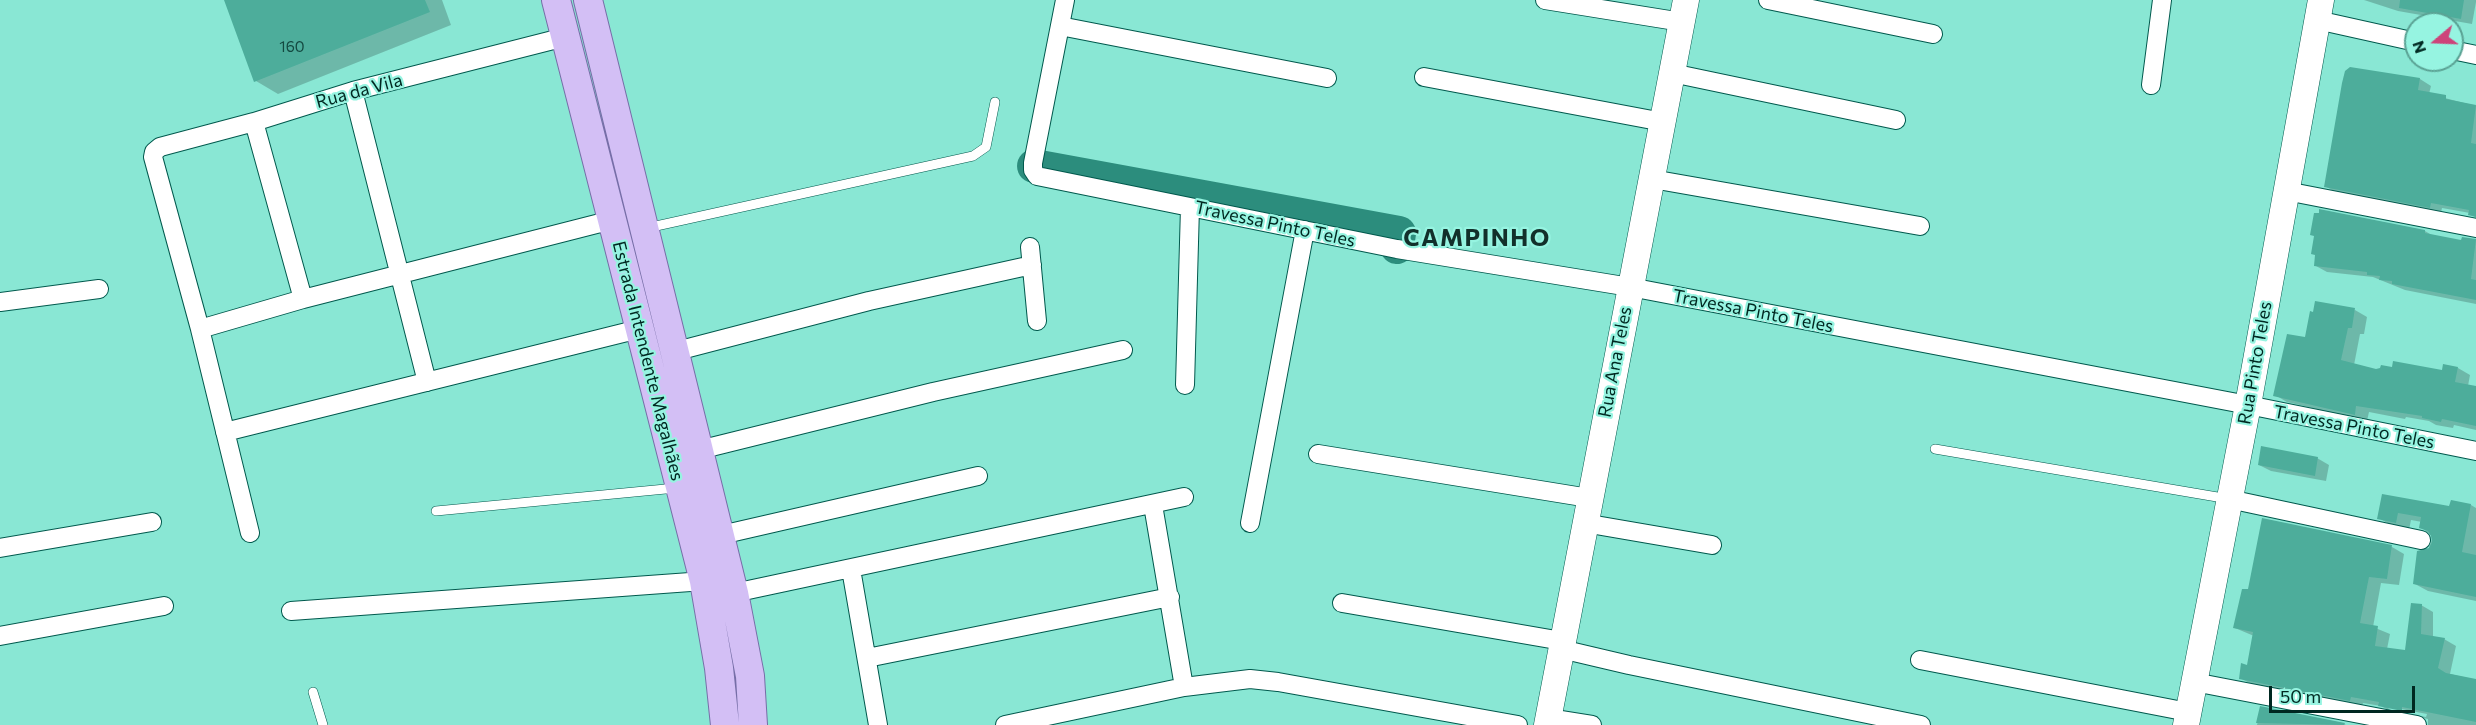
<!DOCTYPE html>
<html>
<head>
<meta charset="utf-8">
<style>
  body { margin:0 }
  #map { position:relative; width:2476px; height:725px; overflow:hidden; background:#89e7d4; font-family:Commissioner,sans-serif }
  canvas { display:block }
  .north { position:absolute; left:2404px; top:12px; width:60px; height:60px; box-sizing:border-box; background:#96f4e1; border:2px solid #5aa294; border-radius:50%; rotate:251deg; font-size:16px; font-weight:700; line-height:24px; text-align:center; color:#002821 }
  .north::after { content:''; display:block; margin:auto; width:21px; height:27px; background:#cd437a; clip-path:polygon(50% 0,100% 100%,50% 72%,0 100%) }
  .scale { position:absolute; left:2269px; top:686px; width:146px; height:27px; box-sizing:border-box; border:3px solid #002821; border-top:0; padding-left:8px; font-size:18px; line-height:21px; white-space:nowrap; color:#002821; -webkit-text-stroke:4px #96f4e1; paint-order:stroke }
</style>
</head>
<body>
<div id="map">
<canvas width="2476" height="725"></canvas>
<div class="north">N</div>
<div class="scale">50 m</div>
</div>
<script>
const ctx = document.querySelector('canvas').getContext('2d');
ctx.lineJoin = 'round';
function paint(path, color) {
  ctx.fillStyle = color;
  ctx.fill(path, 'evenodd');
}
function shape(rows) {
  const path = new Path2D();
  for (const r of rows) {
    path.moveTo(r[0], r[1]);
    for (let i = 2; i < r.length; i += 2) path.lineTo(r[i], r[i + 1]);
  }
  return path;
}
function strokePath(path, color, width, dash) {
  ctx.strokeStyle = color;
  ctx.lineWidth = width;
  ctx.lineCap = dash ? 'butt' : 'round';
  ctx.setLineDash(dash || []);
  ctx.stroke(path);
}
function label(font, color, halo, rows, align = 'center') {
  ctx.font = font + ' Commissioner,sans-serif';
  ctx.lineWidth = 4.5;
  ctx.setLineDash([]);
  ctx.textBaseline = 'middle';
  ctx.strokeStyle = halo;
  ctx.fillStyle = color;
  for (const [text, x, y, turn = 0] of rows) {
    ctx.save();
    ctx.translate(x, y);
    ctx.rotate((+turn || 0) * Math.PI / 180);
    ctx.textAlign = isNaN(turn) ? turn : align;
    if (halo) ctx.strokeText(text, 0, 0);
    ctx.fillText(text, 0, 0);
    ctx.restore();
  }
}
paint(shape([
  [226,0,442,0,451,25,278,94,256,81],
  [2364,0,2476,0,2476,2,2472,24,2398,11],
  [2351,68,2420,79,2431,86,2429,94,2476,106,2476,218,2470,213,2442,208,2441,213,2337,193,2325,186],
  [2425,231,2435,237,2462,242,2463,238,2476,240,2476,304,2405,290,2373,277,2327,272,2316,266],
  [2355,310,2367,317,2364,334,2360,334,2354,365,2376,370,2443,371,2458,368,2470,375,2468,386,2476,387,2476,430,2454,425,2453,428,2436,425,2429,421,2406,417,2405,419,2369,412,2367,421,2287,402,2275,395,2307,339],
  [2317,458,2329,465,2326,481,2271,471,2259,465],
  [2383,495,2451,508,2471,505,2476,508,2476,601,2428,591,2415,584,2433,537,2421,527,2422,522,2411,520,2409,530,2392,526,2379,518],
  [2263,519,2392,547,2404,554,2399,585,2381,583,2373,627,2390,634,2387,649,2407,652,2421,605,2433,612,2433,637,2444,639,2456,646,2450,674,2476,680,2476,725,2428,725,2428,719,2392,712,2381,706,2363,703,2362,706,2253,685,2240,678,2248,666,2254,636,2235,628,2249,590],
  [2386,706,2427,714,2426,717,2390,710],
  [2261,708,2344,724,2346,725,2257,725]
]), '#0003');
strokePath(shape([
  [1034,166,1399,233,1397,247]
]), '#2c8d7d', 34);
paint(shape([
  [224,0,425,0,430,12,254,82],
  [2400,0,2464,0,2461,19,2399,8],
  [2350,67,2420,78,2418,90,2446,95,2446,99,2476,105,2471,143,2476,144,2476,217,2468,215,2469,210,2431,203,2430,208,2324,187,2342,83,2345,71],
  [2319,209,2425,230,2425,233,2461,240,2462,237,2476,239,2471,279,2476,280,2476,300,2392,284,2392,281,2379,280,2380,276,2367,275,2367,272,2314,266,2315,255,2311,254,2314,236,2310,235,2314,213,2319,213],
  [2315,301,2355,308,2352,328,2348,328,2341,360,2376,369,2380,368,2381,365,2392,367,2393,361,2442,370,2443,364,2458,367,2455,382,2476,386,2476,426,2442,419,2441,422,2422,418,2422,416,2356,406,2355,415,2273,396,2287,334,2305,337,2310,311,2313,312],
  [2261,446,2318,457,2315,476,2258,465],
  [2382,494,2449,506,2451,500,2471,504,2462,552,2476,555,2476,597,2413,584,2417,551,2429,548,2432,542,2431,536,2428,531,2419,528,2421,517,2398,513,2396,523,2377,519],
  [2262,518,2392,545,2387,579,2369,577,2360,623,2378,626,2375,646,2405,650,2411,603,2422,604,2421,634,2445,638,2438,668,2446,673,2476,679,2476,722,2402,707,2402,711,2378,706,2379,702,2351,697,2350,701,2239,679,2241,663,2247,665,2253,632,2233,628,2242,589,2248,589,2250,579],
  [2260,706,2345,723,2344,725,2256,723]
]), '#4dad9b');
const lane = shape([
  [647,228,973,156,986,147,995,102],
  [1935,449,2229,499],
  [436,511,676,488],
  [313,692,323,725]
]);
const street = shape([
  [1065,0,1033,163,1033,170,1037,176,1397,249,1630,287,2248,405,2476,451],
  [1545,0,1682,22],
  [1768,0,1933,34],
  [2317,20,2416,42],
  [1060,26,1327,78],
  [2452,50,2476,55],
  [1672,73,1896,120],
  [1424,77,1663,122],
  [2151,85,2162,0],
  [353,91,427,382],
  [254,122,303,299],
  [1652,179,1920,226],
  [2286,191,2476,228],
  [1030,247,1037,321],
  [0,302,99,289],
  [200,329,303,299,612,220],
  [673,352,869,301,1032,265],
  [1185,385,1190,207],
  [225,432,639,329],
  [699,450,933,392,1123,350],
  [1318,454,1589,498],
  [2229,499,2421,540],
  [1153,505,1184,687],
  [1250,523,1305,230],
  [1584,523,1712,545],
  [250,533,200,329,153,157,154,152,160,147,254,122,353,91,565,37],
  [721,535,978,476],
  [0,548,152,522],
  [851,569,878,725],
  [734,593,1184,497],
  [1342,603,1562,641],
  [291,611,704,581],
  [0,636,164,606],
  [1561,649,1629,665,1921,725],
  [867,658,1170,597],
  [1920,660,2188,712],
  [2194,682,2417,725],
  [1548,718,1592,725],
  [1005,725,1184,687,1250,679,1278,682,1518,725]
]);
const secondary = shape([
  [1547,725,1686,0],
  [2186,725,2248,405,2321,0]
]);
const primary = shape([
  [556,0,704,581,719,668,725,725],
  [588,0,734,593,750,676,753,725]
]);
strokePath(lane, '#01594d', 10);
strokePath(street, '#01594d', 20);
strokePath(secondary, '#01594d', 27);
strokePath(primary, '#766ea7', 30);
strokePath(lane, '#fff', 9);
strokePath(street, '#fff', 18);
strokePath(secondary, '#fff', 26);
strokePath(primary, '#d3bff5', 28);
label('15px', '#134940', null, [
  ["160",292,47]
]);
label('18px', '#002821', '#96f4e1', [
  ["Rua da Vila",359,91,-15],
  ["Travessa Pinto Teles",1275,224,12],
  ["Travessa Pinto Teles",1753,311,11],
  ["Estrada Intendente Magalhães",648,361,76],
  ["Rua Ana Teles",1615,362,-79],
  ["Rua Pinto Teles",2255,363,-80],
  ["Travessa Pinto Teles",2354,427,11]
]);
ctx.letterSpacing = '1.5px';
label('bold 24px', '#12302b', '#96f4e1', [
  ["CAMPINHO",1477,238]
]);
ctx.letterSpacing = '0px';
</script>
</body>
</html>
